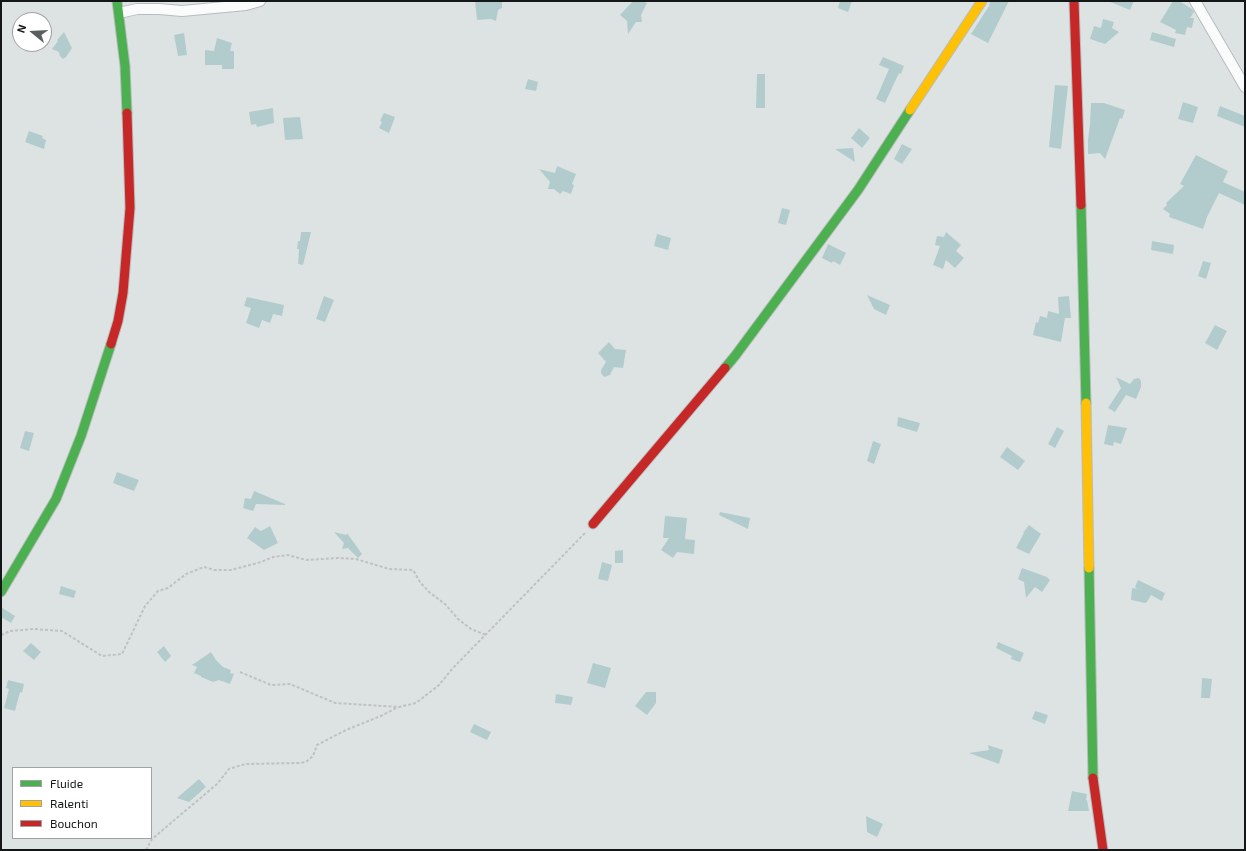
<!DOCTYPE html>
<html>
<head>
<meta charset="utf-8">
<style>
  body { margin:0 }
  #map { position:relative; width:1246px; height:851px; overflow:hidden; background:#dde3e3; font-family:"Exo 2",sans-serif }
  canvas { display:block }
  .frame { position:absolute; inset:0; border:2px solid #141718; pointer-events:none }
  .legend { position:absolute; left:12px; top:767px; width:140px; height:72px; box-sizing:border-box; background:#fff; border:1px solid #a1a2a3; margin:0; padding:5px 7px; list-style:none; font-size:12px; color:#141718 }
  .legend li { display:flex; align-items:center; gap:8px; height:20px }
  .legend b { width:20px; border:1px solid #a1a2a3 }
  .north { position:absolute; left:12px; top:12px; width:40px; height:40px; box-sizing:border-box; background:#fff; border:1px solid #a1a2a3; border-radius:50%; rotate:288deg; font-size:11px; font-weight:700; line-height:16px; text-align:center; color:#141718 }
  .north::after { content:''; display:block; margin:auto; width:14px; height:18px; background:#5a5e5f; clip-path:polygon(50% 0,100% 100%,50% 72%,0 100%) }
</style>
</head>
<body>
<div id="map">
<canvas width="1246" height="851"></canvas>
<div class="frame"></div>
<ul class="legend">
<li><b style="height:5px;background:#4caf50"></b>Fluide</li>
<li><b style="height:5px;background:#ffc107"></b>Ralenti</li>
<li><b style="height:5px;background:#c62828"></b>Bouchon</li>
</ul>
<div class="north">N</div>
</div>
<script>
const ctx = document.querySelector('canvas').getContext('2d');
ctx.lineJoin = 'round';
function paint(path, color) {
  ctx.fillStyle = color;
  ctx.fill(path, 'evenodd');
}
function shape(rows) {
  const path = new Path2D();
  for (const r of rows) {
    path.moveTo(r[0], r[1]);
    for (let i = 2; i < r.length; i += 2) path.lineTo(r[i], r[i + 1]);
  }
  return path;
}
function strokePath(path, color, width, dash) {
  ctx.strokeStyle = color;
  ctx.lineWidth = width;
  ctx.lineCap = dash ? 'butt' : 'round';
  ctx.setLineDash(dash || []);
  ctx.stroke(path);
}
paint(shape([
  [475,1,502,1,502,8,498,10,496,21,491,19,477,20],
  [633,1,642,1,647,3,641,15,642,22,636,22,628,34,627,21,620,15],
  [840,1,852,1,848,12,838,8],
  [990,1,1009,1,988,43,971,34,989,6],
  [1108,1,1134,1,1130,10],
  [1173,1,1179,1,1192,9,1194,12,1190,18,1194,18,1192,28,1187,27,1185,35,1175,33,1176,30,1160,22],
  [1103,19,1114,22,1112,28,1119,32,1105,44,1090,39,1094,26,1101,28],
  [64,32,72,48,66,57,63,59,60,56,59,52,52,49,58,41,57,40],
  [1152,32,1176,39,1174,47,1150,40],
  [184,33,187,55,178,56,174,35],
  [217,38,232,43,230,51,234,51,234,69,222,69,222,65,205,65,205,50,214,51],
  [883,57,904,66,901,74,899,73,885,103,876,99,889,69,879,65],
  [757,74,765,74,765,108,756,108],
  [528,79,538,82,536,91,525,89],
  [1055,85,1068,86,1061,149,1049,147],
  [1183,102,1198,107,1193,123,1178,119],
  [1091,103,1104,103,1125,110,1122,119,1120,118,1105,159,1100,153,1088,154,1088,140,1090,124],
  [1220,106,1245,116,1245,127,1217,116],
  [273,108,274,123,257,127,256,124,251,125,249,112],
  [384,113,395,117,389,133,379,128,382,122,380,121],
  [300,117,303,139,285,140,283,118],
  [859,128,870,138,862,148,851,138],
  [29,131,43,136,42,138,46,140,44,149,25,142],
  [902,144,912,149,902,164,894,159],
  [853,148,855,162,835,149],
  [1196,155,1228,171,1223,182,1245,192,1245,205,1219,193,1207,217,1203,229,1169,217,1170,214,1163,209,1167,205,1166,203,1184,186,1180,184],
  [557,166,576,174,572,184,574,185,571,194,563,191,560,194,554,189,548,189,550,182,539,169,555,173],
  [782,208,790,210,786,225,778,223],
  [301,232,311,232,303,265,298,264,299,249,297,249,298,241,300,241],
  [946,232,961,245,956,251,964,258,955,268,946,260,943,269,933,265,940,246,935,245,937,236,944,237],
  [657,234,671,238,668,250,654,246],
  [1152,241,1174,245,1173,254,1151,250],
  [828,244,846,253,840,265,833,261,832,263,822,258],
  [1203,261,1211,263,1206,279,1198,276],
  [867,295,890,305,886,315,874,309],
  [324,296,334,300,325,322,316,319],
  [1069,296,1071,318,1065,318,1061,342,1033,335,1036,322,1038,323,1040,316,1047,318,1048,311,1059,314,1058,297],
  [247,297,284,305,282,316,273,314,270,323,262,320,259,328,246,323,251,308,244,306],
  [1215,325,1227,331,1217,350,1205,343],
  [609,342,615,349,626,350,623,368,614,367,610,375,604,377,601,373,601,370,606,362,598,353],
  [1116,377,1130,384,1134,379,1139,378,1141,381,1141,387,1136,399,1126,395,1115,412,1108,408,1121,388],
  [898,417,920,423,917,432,897,426],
  [1108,425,1127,428,1121,444,1114,442,1113,446,1104,444],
  [1057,427,1064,431,1055,448,1048,444],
  [25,431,34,433,29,451,20,448],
  [873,441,881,444,874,464,867,461],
  [1007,447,1025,461,1018,470,1000,457],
  [117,472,139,480,134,491,113,483],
  [254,491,285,504,285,505,256,504,253,511,243,508,245,498,251,499],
  [720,512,750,518,748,529,719,515],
  [665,516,687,518,685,539,695,540,694,554,677,552,673,558,661,550,669,538,663,538],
  [1029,525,1041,534,1029,554,1016,548,1024,533,1023,533],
  [270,526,278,543,264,550,247,538,255,527,261,531],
  [334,532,346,535,347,533,362,554,358,558,348,548,342,549,344,543],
  [623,550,623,563,615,563,615,551],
  [602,562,612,565,608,581,598,579],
  [1022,568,1047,577,1050,580,1042,592,1035,587,1026,598,1024,582,1018,579],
  [1138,580,1165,593,1162,601,1151,595,1147,602,1145,603,1131,600,1132,588,1137,589,1135,587],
  [61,586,76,591,74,598,59,594],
  [1,607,15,616,11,623,1,617],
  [998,642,1024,653,1020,662,1011,659,1012,656,996,648],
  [31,643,41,652,34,660,23,651],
  [164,646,171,656,165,662,157,652],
  [211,652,216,660,223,667,231,670,230,673,234,674,230,684,219,680,213,682,201,677,201,676,194,673,197,667,192,665],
  [593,663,611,668,605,688,587,683],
  [1202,678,1212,679,1210,698,1201,698],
  [8,680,24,684,22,693,20,692,15,711,4,708,9,689,6,688],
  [646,692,656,692,656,703,647,715,635,706],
  [556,694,573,697,571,705,555,703],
  [1035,711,1048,715,1045,724,1032,719],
  [474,724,491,732,487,740,470,732],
  [988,745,1003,750,999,764,969,753,989,750],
  [199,779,206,787,189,802,177,798],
  [1072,791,1087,794,1086,800,1087,800,1089,811,1068,811],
  [866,816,883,824,877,837,867,832]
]), '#b2ccce');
const street = shape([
  [1195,1,1245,87],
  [119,13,137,9,159,9,182,11,246,5,260,1]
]);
const fast = shape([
  [117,1,125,66,127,113],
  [1081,205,1086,403],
  [725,368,735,356,858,190,910,110],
  [1089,568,1093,778],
  [1,592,56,499,81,436,111,344]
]);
const slow = shape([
  [910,110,982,1],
  [1086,403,1089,568]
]);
const jam = shape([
  [1074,1,1081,205],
  [111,344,118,321,123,293,130,208,127,113],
  [593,524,725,368],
  [1093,778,1103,850]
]);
strokePath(street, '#b8bcbc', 12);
strokePath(fast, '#b8bcbc', 11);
strokePath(slow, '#b8bcbc', 11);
strokePath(jam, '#b8bcbc', 11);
strokePath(shape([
  [1,635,10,631,34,629,62,631,102,656,122,654,145,606,158,591,168,588,186,574,204,567,214,570,231,570,261,562,273,557,288,555,306,560,338,558,356,559,389,569,413,570,420,582,429,592,445,604,458,619,471,629,486,635],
  [240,672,271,685,290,684,335,703,399,707,416,703,439,685,452,669,586,532],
  [146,850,152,839,217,784,229,769,245,764,299,763,306,762,313,756,317,745,346,730,383,715,398,707]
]), '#c0c1c1', 2, [3, 2]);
strokePath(street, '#fafbfb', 10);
strokePath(fast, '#4caf50', 9);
strokePath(slow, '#ffc107', 9);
strokePath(jam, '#c62828', 9);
</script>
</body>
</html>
